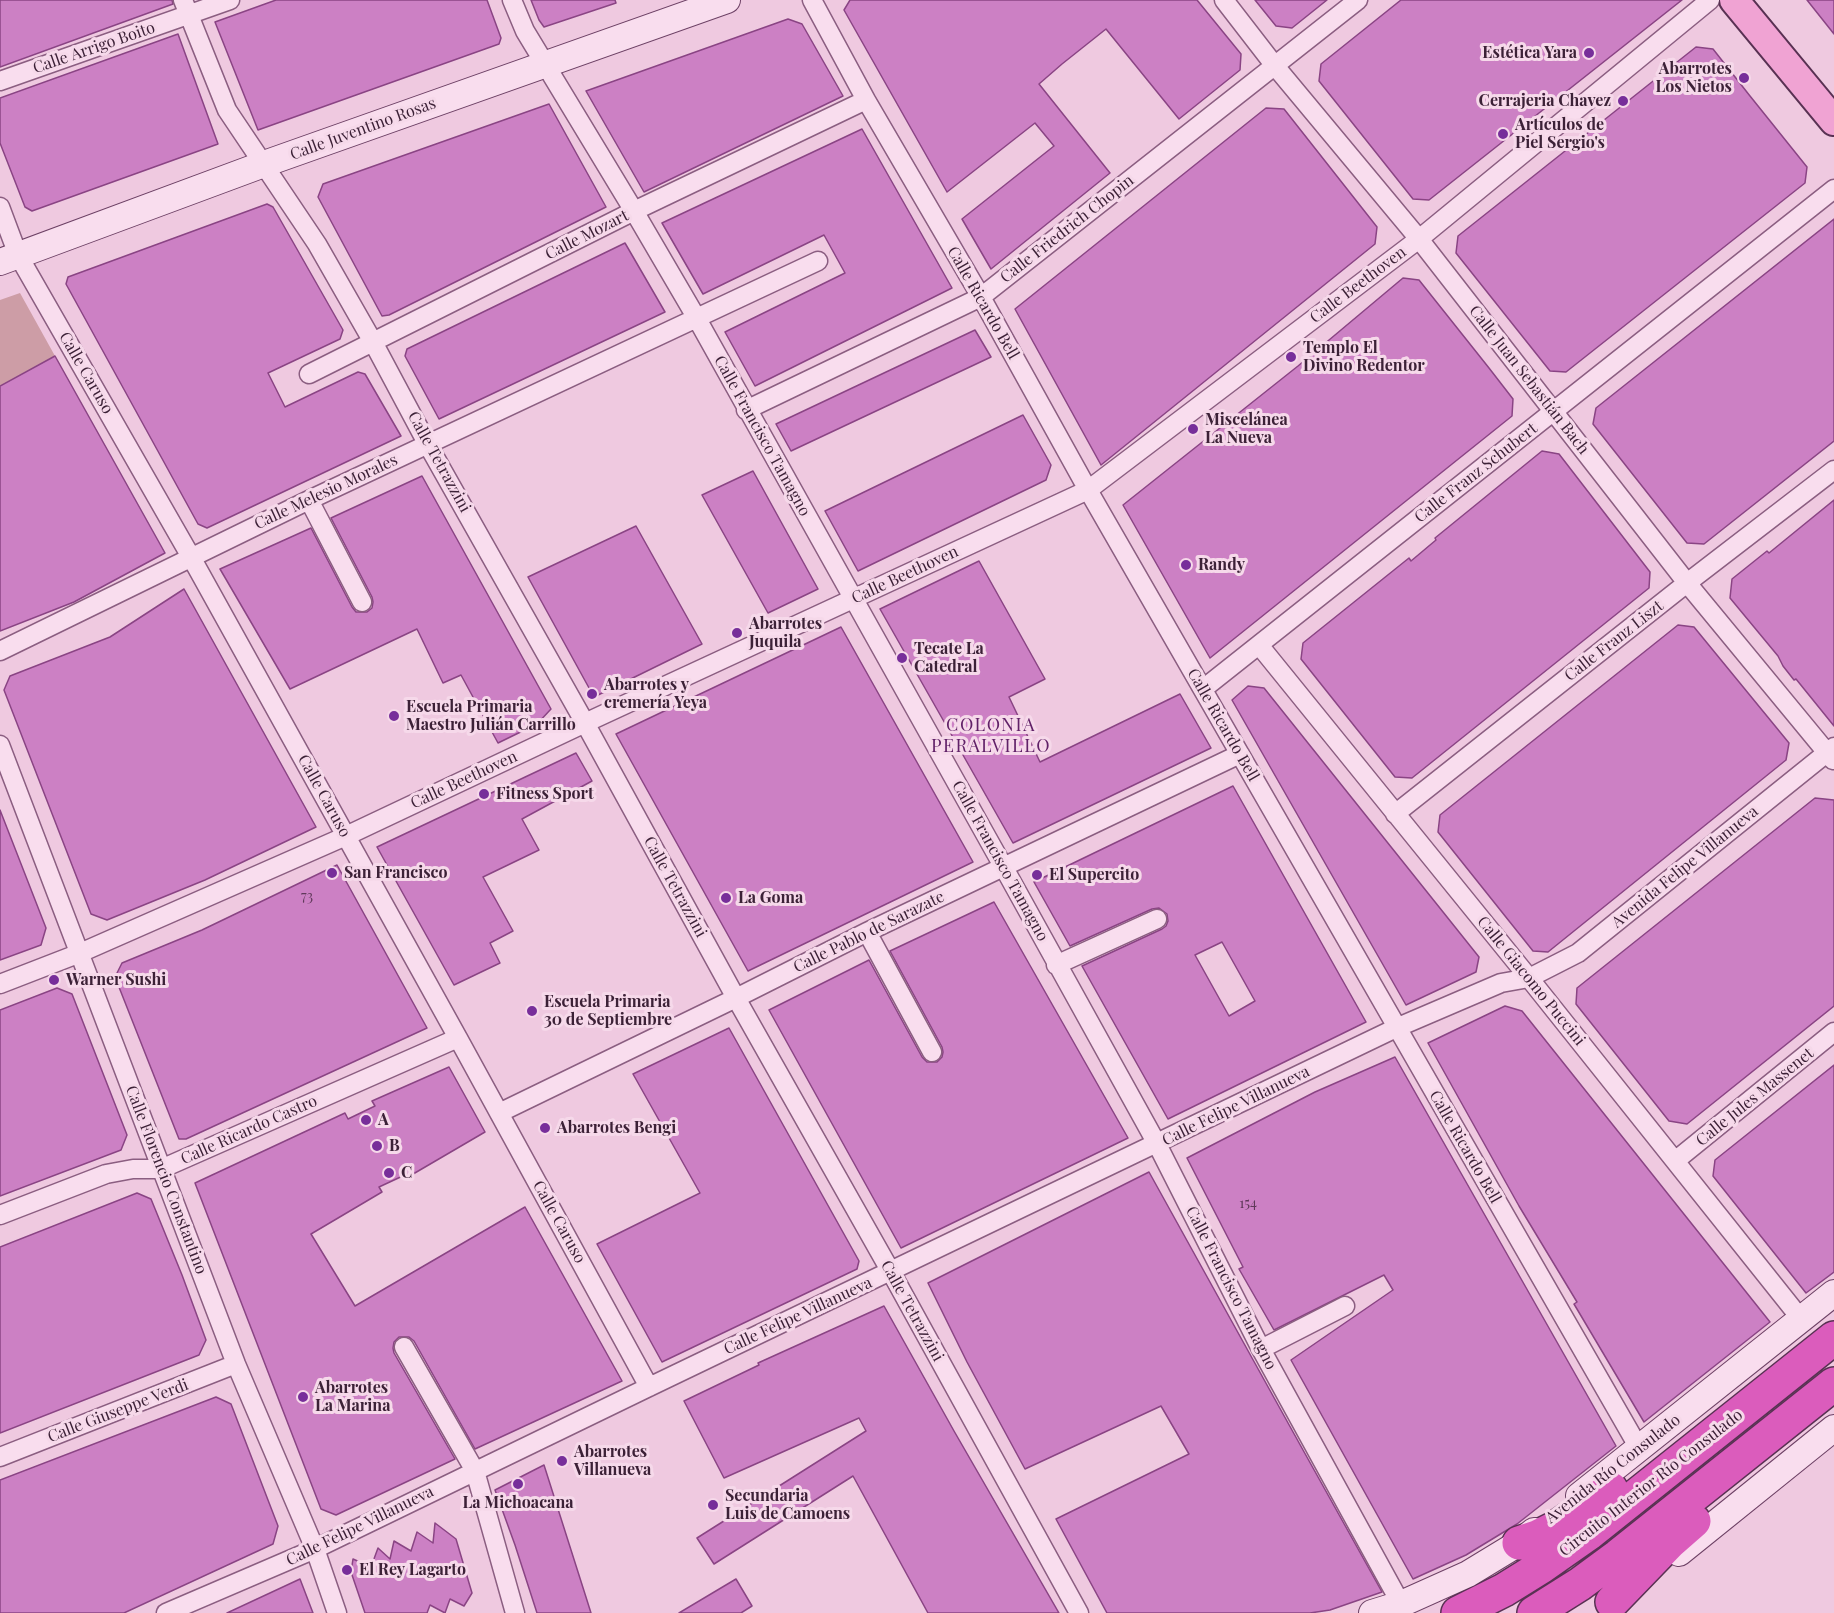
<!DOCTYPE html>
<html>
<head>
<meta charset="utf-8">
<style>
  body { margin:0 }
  canvas { display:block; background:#efc9e0 }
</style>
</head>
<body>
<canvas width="1834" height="1613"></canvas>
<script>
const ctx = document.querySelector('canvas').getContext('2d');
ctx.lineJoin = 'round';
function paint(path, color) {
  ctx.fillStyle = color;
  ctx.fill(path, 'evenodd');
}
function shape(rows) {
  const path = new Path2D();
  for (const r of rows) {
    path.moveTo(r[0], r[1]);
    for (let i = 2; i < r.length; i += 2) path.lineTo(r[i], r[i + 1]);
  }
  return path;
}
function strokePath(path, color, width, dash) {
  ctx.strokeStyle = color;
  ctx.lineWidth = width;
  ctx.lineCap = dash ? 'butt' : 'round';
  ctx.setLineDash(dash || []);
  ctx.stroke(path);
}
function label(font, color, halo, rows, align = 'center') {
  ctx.font = font + ' "Playfair Display",serif';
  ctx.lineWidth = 6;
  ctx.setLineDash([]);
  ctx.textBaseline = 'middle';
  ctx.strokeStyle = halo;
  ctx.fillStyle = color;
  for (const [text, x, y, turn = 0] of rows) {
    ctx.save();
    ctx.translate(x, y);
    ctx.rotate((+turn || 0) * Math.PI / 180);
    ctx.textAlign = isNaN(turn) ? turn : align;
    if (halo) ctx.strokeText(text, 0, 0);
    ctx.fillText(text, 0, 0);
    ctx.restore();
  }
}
paint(shape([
  [20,293,55,356,0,386,0,300]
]), '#cd9da6');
const building = shape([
  [0,0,172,0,173,4,0,67,0,0],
  [276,0,487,0,501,38,499,44,258,130,215,22,276,0],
  [531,0,615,0,616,3,544,27,539,20,531,0],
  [850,0,1197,0,1241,54,1240,70,1179,119,1106,29,1062,64,1039,84,1110,173,991,269,962,219,1054,146,1035,123,947,192,844,10,850,0],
  [1255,0,1327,0,1292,28,1276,26,1255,0],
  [1401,0,1682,0,1429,200,1413,199,1319,81,1321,64,1401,0],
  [1807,0,1834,0,1834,34,1807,0],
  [788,19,802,24,843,96,644,192,586,91,788,19],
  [178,34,218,144,32,211,25,207,0,143,0,98,178,34],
  [1696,47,1713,49,1750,96,1807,167,1805,183,1566,372,1550,371,1456,253,1458,236,1696,47],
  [549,104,606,207,389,315,382,316,318,197,323,184,549,104],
  [1266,108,1284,109,1377,227,1375,244,1101,465,1015,309,1266,108],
  [862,129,952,288,755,386,725,332,845,273,824,235,703,294,662,223,862,129],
  [267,204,273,207,343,330,340,339,268,373,285,407,358,372,365,374,401,436,207,528,198,524,66,284,68,277,267,204],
  [1834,219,1834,441,1704,544,1687,543,1593,424,1596,408,1834,219],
  [625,243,665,312,439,419,405,356,407,349,625,243],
  [1403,278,1419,280,1489,368,1513,399,1512,416,1210,658,1123,505,1298,366,1403,278],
  [975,330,991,357,791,451,776,424,975,330],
  [55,356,165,553,74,602,0,631,0,386,55,356],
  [1023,415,1051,465,1046,480,858,571,825,511,1023,415],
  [1542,451,1559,454,1650,572,1649,588,1412,778,1395,777,1301,659,1303,643,1409,558,1411,561,1436,540,1435,538,1542,451],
  [753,471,818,589,768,613,702,495,753,471],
  [422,476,551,709,537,724,498,743,461,675,443,683,417,629,290,689,220,569,311,528,352,607,356,612,367,612,372,608,373,602,372,597,331,518,422,476],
  [1834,500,1834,726,1796,679,1794,680,1783,666,1778,656,1730,598,1732,579,1767,551,1769,553,1834,500],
  [636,526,702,644,594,697,528,577,636,526],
  [979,561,1045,679,1009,697,1040,762,1180,694,1211,748,1013,843,880,609,979,561],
  [184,589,316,827,205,880,107,920,91,914,4,690,10,676,110,637,184,589],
  [1678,625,1694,627,1789,743,1786,760,1548,952,1533,951,1438,832,1440,815,1678,625],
  [841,627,973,862,748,971,616,734,841,627],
  [1248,686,1264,688,1479,957,1476,972,1406,1005,1232,700,1248,686],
  [576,753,592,781,522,819,539,850,483,877,513,931,490,943,500,963,454,985,377,847,576,753],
  [1233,786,1366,1022,1168,1119,1082,966,1162,929,1166,926,1168,921,1167,914,1159,908,1152,909,1070,946,1034,882,1233,786],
  [1222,942,1255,1001,1229,1016,1195,955,1222,942],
  [1815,798,1834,800,1834,1006,1687,1124,1669,1121,1576,1004,1577,988,1815,798],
  [0,810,46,928,41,945,0,960,0,810],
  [337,865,427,1028,186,1139,179,1139,115,977,122,963,202,930,337,865],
  [994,902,1128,1138,901,1248,769,1010,869,960,922,1057,927,1062,937,1062,942,1057,943,1052,942,1047,890,951,994,902],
  [57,988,72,994,127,1135,121,1150,0,1196,0,1010,57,988],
  [1505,1006,1522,1011,1770,1322,1644,1422,1574,1304,1577,1302,1519,1206,1428,1043,1505,1006],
  [729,1028,859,1261,857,1269,662,1362,597,1244,700,1193,633,1074,729,1028],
  [1395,1057,1616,1446,1517,1524,1466,1555,1413,1579,1291,1360,1393,1290,1384,1275,1274,1330,1239,1269,1243,1267,1187,1158,1315,1092,1395,1057],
  [1834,1065,1834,1272,1806,1293,1713,1176,1715,1160,1834,1065],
  [449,1067,485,1132,408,1177,407,1174,379,1187,382,1192,311,1234,355,1306,525,1207,622,1381,475,1449,414,1341,409,1337,399,1337,394,1342,393,1348,394,1353,455,1459,336,1515,321,1509,195,1183,345,1113,348,1119,375,1106,372,1101,449,1067],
  [1149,1172,1303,1450,1382,1592,1330,1610,1310,1613,1107,1613,1056,1519,1189,1454,1161,1406,1025,1469,967,1362,928,1283,1149,1172],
  [137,1193,151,1199,182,1275,206,1340,199,1355,0,1433,0,1247,137,1193],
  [884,1306,954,1431,1059,1613,928,1613,853,1476,714,1564,697,1538,866,1431,859,1418,724,1478,684,1401,759,1365,758,1363,884,1306],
  [216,1397,231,1404,278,1526,273,1544,124,1613,0,1613,0,1480,216,1397],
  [544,1465,585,1594,591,1613,537,1613,515,1545,495,1490,544,1465],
  [435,1523,456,1539,472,1593,464,1606,450,1599,445,1613,430,1605,427,1613,365,1613,351,1572,353,1559,371,1567,378,1548,390,1559,394,1541,411,1551,417,1532,433,1543,435,1523],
  [300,1579,313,1613,227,1613,300,1579],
  [736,1579,752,1606,741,1613,679,1613,736,1579]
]);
paint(building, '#cc80c4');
strokePath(building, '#8a4484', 1.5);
const street = shape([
  [183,0,227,110,317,244,373,342,428,445,585,723,736,998,891,1272,1079,1613],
  [512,0,525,31,634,211,696,317,1003,866,1157,1144,1261,1349,1401,1604],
  [812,0,866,100,981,297,1088,490,1639,1448],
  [1224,0,1275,66,1419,239,1687,583,1833,760],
  [0,81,230,0],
  [0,207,18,255,191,557,458,1038,649,1387],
  [309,374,634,211,866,100],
  [746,410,981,297,1358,0],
  [309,500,362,602],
  [1259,645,1529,978,1801,1319],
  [0,651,309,500,818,261],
  [1203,689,1834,189],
  [0,745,236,1364,315,1549,337,1613],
  [1395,814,1687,583,1834,470],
  [867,932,932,1052],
  [1056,965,1157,919],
  [0,984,80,953,346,836,585,723,1088,490,1419,239,1710,0],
  [499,1113,736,998,867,932,1240,754],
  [1675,1161,1834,1032],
  [0,1215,106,1174,133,1169,161,1169,458,1038],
  [404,1347,475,1471,515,1613],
  [1261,1349,1345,1306],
  [0,1457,236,1364],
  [166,1613,315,1549,649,1387,1396,1028,1501,983,1529,978,1578,953,1834,747]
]);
const secondary = shape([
  [0,262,264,164,727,0],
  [1579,1496,1834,1293],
  [1679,1553,1834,1428],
  [1372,1613,1401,1604,1468,1574,1519,1543,1534,1531]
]);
const primary = shape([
  [1734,0,1834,121]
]);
const highway = shape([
  [1519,1543,1537,1537,1557,1527,1611,1489],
  [1612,1602,1670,1542,1694,1521],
  [1458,1613,1504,1590,1541,1567,1588,1534,1834,1338],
  [1534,1613,1580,1584,1618,1556,1834,1384]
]);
strokePath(street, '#8b5e81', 21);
strokePath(secondary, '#6d4165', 28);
strokePath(primary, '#593153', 32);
strokePath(highway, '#593153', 36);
strokePath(street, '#f9ddee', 18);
strokePath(secondary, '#f9ddee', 26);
strokePath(primary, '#f0a3d3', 28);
strokePath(highway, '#db5cbc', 33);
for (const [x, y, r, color] of [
  [1589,53,6,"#772e9a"],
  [1744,78,6,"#772e9a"],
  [1623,101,6,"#772e9a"],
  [1503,134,6,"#772e9a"],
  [1291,357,6,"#772e9a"],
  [1193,429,6,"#772e9a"],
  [1186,565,6,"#772e9a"],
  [737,633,6,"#772e9a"],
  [902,658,6,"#772e9a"],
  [592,694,6,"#772e9a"],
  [394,716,6,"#772e9a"],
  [484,794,6,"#772e9a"],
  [332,873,6,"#772e9a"],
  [1037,875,6,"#772e9a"],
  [726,898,6,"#772e9a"],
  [54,980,6,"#772e9a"],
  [532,1011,6,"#772e9a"],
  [366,1120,6,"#772e9a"],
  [545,1128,6,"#772e9a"],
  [377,1146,6,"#772e9a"],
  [389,1173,6,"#772e9a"],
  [303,1397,6,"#772e9a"],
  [562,1461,6,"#772e9a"],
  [518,1484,6,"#772e9a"],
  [713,1505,6,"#772e9a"],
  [347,1570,6,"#772e9a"]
]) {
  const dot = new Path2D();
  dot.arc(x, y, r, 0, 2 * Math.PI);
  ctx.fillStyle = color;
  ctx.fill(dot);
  strokePath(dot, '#f6d9ea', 2);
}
label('14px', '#60395a', null, [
  ["73",307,897],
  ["154",1248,1204]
]);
label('16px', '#3c2137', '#f6d9ea', [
  ["Calle Arrigo Boito",94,48,-19],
  ["Calle Juventino Rosas",363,129,-20],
  ["Calle Friedrich Chopin",1067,229,-38],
  ["Calle Mozart",587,235,-27],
  ["Calle Beethoven",1358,285,-37],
  ["Calle Ricardo Bell",983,303,60],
  ["Calle Caruso",86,373,60],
  ["Calle Juan Sebastián Bach",1529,380,52],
  ["Calle Francisco Tamagno",762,436,61],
  ["Calle Tetrazzini",439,462,61],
  ["Calle Franz Schubert",1476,473,-38],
  ["Calle Melesio Morales",326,492,-25],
  ["Calle Beethoven",905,575,-25],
  ["Calle Franz Liszt",1614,641,-38],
  ["Calle Ricardo Bell",1223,725,60],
  ["Calle Beethoven",464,780,-25],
  ["Calle Caruso",324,796,61],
  ["Calle Francisco Tamagno",1000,861,61],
  ["Avenida Felipe Villanueva",1685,867,-39],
  ["Calle Tetrazzini",675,887,61],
  ["Calle Pablo de Sarazate",869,932,-26],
  ["Calle Giacomo Puccini",1531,981,51],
  ["Calle Jules Massenet",1755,1097,-39],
  ["Calle Felipe Villanueva",1236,1106,-26],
  ["Calle Ricardo Castro",249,1130,-24],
  ["Calle Ricardo Bell",1465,1147,60],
  ["Calle Florencio Constantino",166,1180,69],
  ["Calle Caruso",559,1222,61],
  ["Calle Francisco Tamagno",1231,1288,63],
  ["Calle Tetrazzini",912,1311,61],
  ["Calle Felipe Villanueva",798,1316,-25],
  ["Calle Giuseppe Verdi",118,1411,-21],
  ["Avenida Río Consulado",1613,1469,-38],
  ["Circuito Interior Río Consulado",1651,1483,-38],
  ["Calle Felipe Villanueva",360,1526,-26]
]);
label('bold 16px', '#3c2137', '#f6d9ea', [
  ["Estética Yara",1577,53,"right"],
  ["Abarrotes",1732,69,"right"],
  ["Los Nietos",1732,87,"right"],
  ["Cerrajeria Chavez",1611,101,"right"],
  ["Artículos de",1515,125],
  ["Piel Sergio's",1515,143],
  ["Templo El",1303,348],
  ["Divino Redentor",1303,366],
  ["Miscelánea",1205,420],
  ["La Nueva",1205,438],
  ["Randy",1198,565],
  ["Abarrotes",749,624],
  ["Juquila",749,642],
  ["Tecate La",914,649],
  ["Catedral",914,667],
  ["Abarrotes y",604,685],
  ["cremería Yeya",604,703],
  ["Escuela Primaria",406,707],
  ["Maestro Julián Carrillo",406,725],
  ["Fitness Sport",496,794],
  ["San Francisco",344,873],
  ["El Supercito",1049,875],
  ["La Goma",738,898],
  ["Warner Sushi",66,980],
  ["Escuela Primaria",544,1002],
  ["30 de Septiembre",544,1020],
  ["A",378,1120],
  ["Abarrotes Bengi",557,1128],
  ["B",389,1146],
  ["C",401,1173],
  ["Abarrotes",315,1388],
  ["La Marina",315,1406],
  ["Abarrotes",574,1452],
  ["Villanueva",574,1470],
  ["Secundaria",725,1496],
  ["Luis de Camoens",725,1514],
  ["La Michoacana",518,1503,"center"],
  ["El Rey Lagarto",359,1570]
], 'left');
ctx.letterSpacing = '1.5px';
label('18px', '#612168', '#f6d9ea', [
  ["COLONIA",991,725],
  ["PERALVILLO",991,746]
]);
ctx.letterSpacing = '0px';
</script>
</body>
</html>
